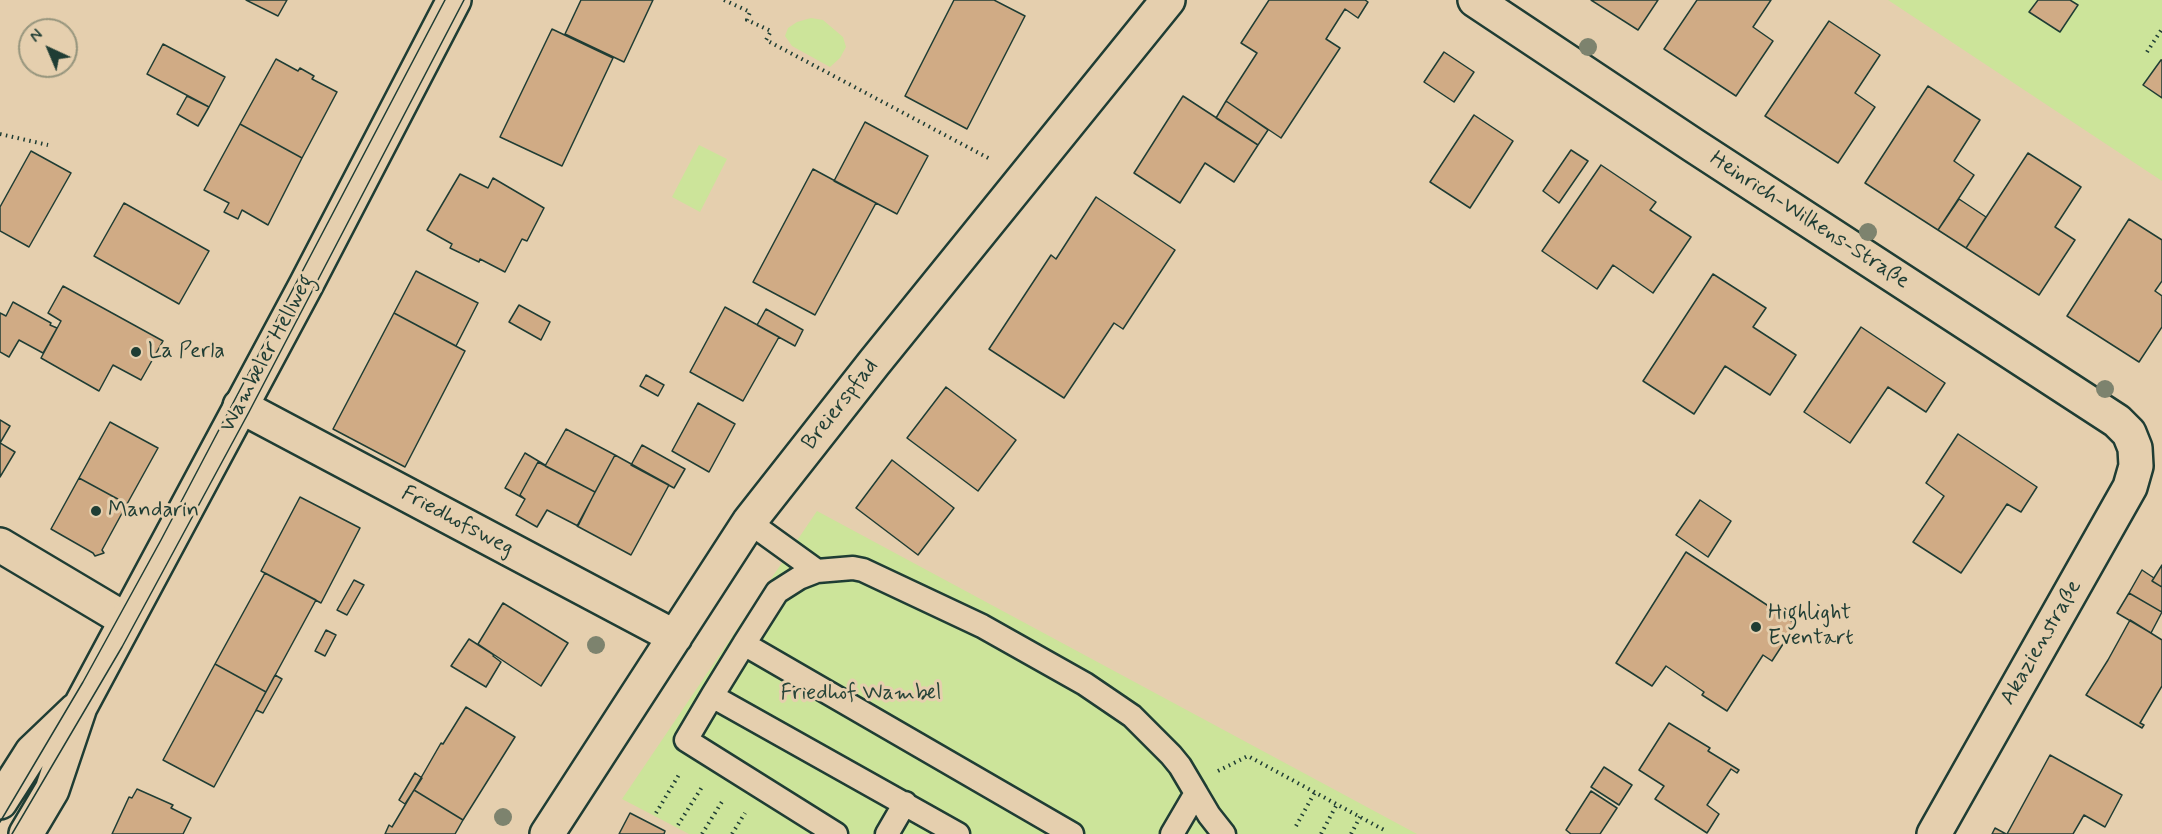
<!DOCTYPE html>
<html>
<head>
<meta charset="utf-8">
<style>
  body { margin:0 }
  #map { position:relative; width:2162px; height:834px; overflow:hidden; background:#e5cfae; font-family:Mynerve,sans-serif }
  canvas { display:block }
  .north { position:absolute; left:18px; top:18px; width:60px; height:60px; box-sizing:border-box; background:#e5cfae; border:2px solid #96957d; border-radius:50%; rotate:316deg; font-size:16px; font-weight:700; line-height:24px; text-align:center; color:#1f3d34 }
  .north::after { content:''; display:block; margin:auto; width:21px; height:27px; background:#1f3d34; clip-path:polygon(50% 0,100% 100%,50% 72%,0 100%) }
</style>
</head>
<body>
<div id="map">
<canvas width="2162" height="834"></canvas>
<div class="north">N</div>
</div>
<script>
const ctx = document.querySelector('canvas').getContext('2d');
ctx.lineJoin = 'round';
function paint(path, color) {
  ctx.fillStyle = color;
  ctx.fill(path, 'evenodd');
}
function shape(rows) {
  const path = new Path2D();
  for (const r of rows) {
    path.moveTo(r[0], r[1]);
    for (let i = 2; i < r.length; i += 2) path.lineTo(r[i], r[i + 1]);
  }
  return path;
}
function strokePath(path, color, width, dash) {
  ctx.strokeStyle = color;
  ctx.lineWidth = width;
  ctx.lineCap = dash ? 'butt' : 'round';
  ctx.setLineDash(dash || []);
  ctx.stroke(path);
}
function label(font, color, halo, rows, align = 'center') {
  ctx.font = font + ' Mynerve,sans-serif';
  ctx.lineWidth = 6;
  ctx.setLineDash([]);
  ctx.textBaseline = 'middle';
  ctx.strokeStyle = halo;
  ctx.fillStyle = color;
  for (const [text, x, y, turn = 0] of rows) {
    ctx.save();
    ctx.translate(x, y);
    ctx.rotate((+turn || 0) * Math.PI / 180);
    ctx.textAlign = isNaN(turn) ? turn : align;
    if (halo) ctx.strokeText(text, 0, 0);
    ctx.fillText(text, 0, 0);
    ctx.restore();
  }
}
paint(shape([
  [1888,0,2162,0,2162,181],
  [811,18,823,20,843,37,846,47,840,58,830,67,792,46,785,36,788,28,797,22],
  [699,145,727,159,700,212,672,197],
  [817,511,1417,834,689,834,622,799]
]), '#cce49a');
const building = shape([
  [246,0,287,0,278,16,246,0],
  [581,0,653,0,624,62,565,34,581,0],
  [954,0,994,0,1025,16,967,129,905,96,954,0],
  [1269,0,1365,0,1368,2,1358,18,1345,9,1326,39,1340,48,1281,138,1226,101,1257,53,1241,43,1269,0],
  [1591,0,1658,0,1638,30,1591,0],
  [1697,0,1771,0,1753,27,1773,41,1736,96,1664,49,1697,0],
  [2038,0,2070,0,2078,5,2060,32,2029,12,2038,0],
  [1829,21,1880,55,1855,93,1875,107,1838,163,1765,116,1829,21],
  [552,29,613,58,562,166,500,137,552,29],
  [163,44,225,77,209,107,147,74,163,44],
  [1444,52,1474,72,1454,102,1424,82,1444,52],
  [276,59,298,71,300,68,314,76,312,79,337,92,302,158,240,124,276,59],
  [2161,60,2162,60,2162,98,2143,85,2161,60],
  [1928,86,1980,120,1954,161,1974,175,1938,230,1865,183,1928,86],
  [187,96,209,107,198,126,177,114,187,96],
  [1183,96,1258,145,1234,182,1205,163,1180,203,1134,173,1183,96],
  [1226,101,1268,130,1258,145,1216,118,1226,101],
  [1474,115,1513,141,1470,208,1430,182,1474,115],
  [865,122,928,156,897,214,834,181,865,122],
  [240,124,302,158,268,225,242,210,238,219,224,212,229,203,204,190,240,124],
  [1571,150,1588,161,1559,203,1543,191,1571,150],
  [31,151,71,173,29,247,0,231,0,207,31,151],
  [2028,153,2081,187,2055,227,2075,240,2039,295,1966,248,2028,153],
  [1601,165,1656,202,1650,210,1691,237,1653,293,1613,265,1597,289,1542,251,1601,165],
  [813,169,876,203,815,315,753,282,813,169],
  [460,174,488,188,493,178,544,208,527,241,522,239,505,272,480,259,479,262,450,248,452,244,427,230,460,174],
  [1096,197,1175,250,1123,329,1114,323,1064,398,989,349,1051,255,1056,259,1096,197],
  [1959,199,1986,217,1966,248,1938,230,1959,199],
  [124,203,209,251,179,304,94,256,124,203],
  [2129,219,2162,240,2162,281,2155,291,2162,296,2162,327,2139,362,2067,316,2129,219],
  [416,271,478,303,456,346,394,313,416,271],
  [1713,274,1766,308,1753,327,1796,355,1770,395,1725,366,1694,414,1643,381,1713,274],
  [63,286,163,341,141,380,113,365,99,391,41,358,61,321,48,313,63,286],
  [13,302,51,323,50,325,57,328,43,353,19,340,9,357,0,352,0,313,6,316,13,302],
  [519,305,550,322,541,340,509,322,519,305],
  [725,307,779,337,743,401,690,372,725,307],
  [766,309,803,330,795,346,757,325,766,309],
  [394,313,465,351,405,467,333,429,394,313],
  [1861,327,1945,383,1926,412,1888,387,1850,443,1804,412,1861,327],
  [646,375,664,385,658,396,640,386,646,375],
  [946,387,1016,440,978,491,907,438,946,387],
  [698,403,735,424,709,472,672,451,698,403],
  [0,420,10,426,0,443,0,420],
  [110,422,158,448,127,504,79,478,110,422],
  [566,429,615,455,595,492,545,466,566,429],
  [1958,434,2037,487,2021,512,2007,504,1961,573,1913,542,1944,496,1926,483,1958,434],
  [0,443,15,452,0,477,0,443],
  [642,445,685,469,674,488,631,465,642,445],
  [525,453,545,465,538,462,520,495,525,499,505,488,525,453],
  [615,455,669,485,631,555,577,526,615,455],
  [892,460,954,508,918,555,856,508,892,460],
  [538,462,595,492,578,526,547,510,537,527,516,515,525,499,520,495,538,462],
  [79,478,127,504,102,550,104,553,95,556,93,553,51,529,79,478],
  [300,497,360,528,321,603,261,571,300,497],
  [1700,500,1731,521,1708,557,1676,535,1700,500],
  [1686,552,1796,624,1772,661,1763,655,1727,711,1702,695,1704,692,1666,666,1652,686,1616,663,1686,552],
  [2162,565,2162,587,2152,581,2162,565],
  [2142,570,2154,578,2152,581,2162,587,2162,612,2129,593,2142,570],
  [265,573,316,600,266,692,215,664,265,573],
  [354,580,364,585,347,615,337,610,354,580],
  [2129,593,2162,612,2151,633,2117,613,2129,593],
  [503,603,568,643,541,686,478,644,503,603],
  [2130,620,2162,640,2162,686,2140,723,2144,725,2142,728,2086,695,2108,660,2130,620],
  [326,630,336,635,325,656,315,651,326,630],
  [469,639,494,655,493,656,501,662,486,687,451,666,469,639],
  [215,664,266,692,214,787,163,760,215,664],
  [275,675,282,679,263,713,256,710,275,675],
  [466,707,515,737,463,820,414,790,441,743,443,744,466,707],
  [1669,723,1710,748,1708,751,1739,770,1737,773,1731,769,1707,805,1719,814,1707,833,1655,799,1664,786,1639,770,1669,723],
  [2050,755,2122,795,2105,827,2084,815,2073,834,2007,834,2050,755],
  [1604,767,1632,785,1619,805,1591,787,1604,767],
  [415,773,422,778,405,804,399,800,415,773],
  [137,789,173,805,171,808,191,818,183,834,112,834,129,797,132,798,137,789],
  [414,790,463,820,455,834,385,834,389,825,392,827,414,790],
  [1591,791,1617,808,1600,834,1571,834,1566,830,1591,791],
  [630,813,665,831,664,834,619,834,630,813],
  [1995,828,2006,834,1992,834,1995,828]
]);
paint(building, '#d0ab85');
strokePath(building, '#1f3d34', 1.5);
const service = shape([
  [749,522,817,571,853,568,863,570,982,626,1085,684,1132,716,1171,755,1180,766,1196,793,1172,834],
  [817,571,799,578,777,592,744,644,1072,834],
  [744,644,712,696,958,834],
  [712,696,686,740,836,834],
  [1196,793,1209,815,1224,834],
  [887,834,905,803]
]);
const minor = shape([
  [1475,0,1693,145,2117,421,2129,433,2135,448,2136,466,2130,487,1934,834],
  [240,406,675,637],
  [0,545,126,620],
  [547,834,749,522,874,363,1168,0]
]);
const secondary = shape([
  [0,802,32,752,76,710],
  [26,834,52,790,80,707,306,285,454,0]
]);
strokePath(service, '#1f3d34', 27);
strokePath(minor, '#1f3d34', 38);
strokePath(secondary, '#1f3d34', 38);
strokePath(shape([
  [724,0,750,12,747,20,771,31,766,40,992,160],
  [2147,52,2162,29],
  [0,134,48,145],
  [1218,771,1248,756,1384,830],
  [656,813,680,773],
  [678,825,702,787],
  [1296,826,1315,792],
  [702,834,723,800],
  [732,834,745,813],
  [1321,834,1337,804],
  [1351,834,1360,817]
]), '#1f3d34', 4, [1.5, 4.5]);
strokePath(service, '#e5cfae', 22);
strokePath(minor, '#e5cfae', 33);
strokePath(secondary, '#e5cfae', 33);
strokePath(shape([
  [0,822,83,682,161,540,445,0],
  [12,834,122,647,249,412,464,0]
]), '#1f3d34', 1.5);
ctx.fillStyle = '#7d836e';
for (const [x, y] of [
  [1588,47],
  [1868,232],
  [2105,389],
  [596,645],
  [503,817]
]) {
  ctx.beginPath();
  ctx.arc(x, y, 9, 0, 2 * Math.PI);
  ctx.fill();
}
for (const [x, y, r, color] of [
  [136,352,6,"#1f3d34"],
  [96,511,6,"#1f3d34"],
  [1756,627,6,"#1f3d34"]
]) {
  const dot = new Path2D();
  dot.arc(x, y, r, 0, 2 * Math.PI);
  ctx.fillStyle = color;
  ctx.fill(dot);
  strokePath(dot, '#e5cfae', 2);
}
label('22px', '#1f3d34', '#e5cfae', [
  ["Heinrich-Wilkens-Straße",1809,221,33],
  ["Wambeler Hellweg",268,354,-62],
  ["Breierspfad",841,405,-52],
  ["Friedhofsweg",457,522,28],
  ["Akazienstraße",2042,643,-60]
]);
label('22px', '#1f3d34', '#e5cfae', [
  ["La Perla",148,352],
  ["Mandarin",108,511],
  ["Highlight",1768,614],
  ["Eventart",1768,639]
], 'left');
label('22px', '#284539', '#e5cfae', [
  ["Friedhof Wambel",861,694]
]);
</script>
</body>
</html>
